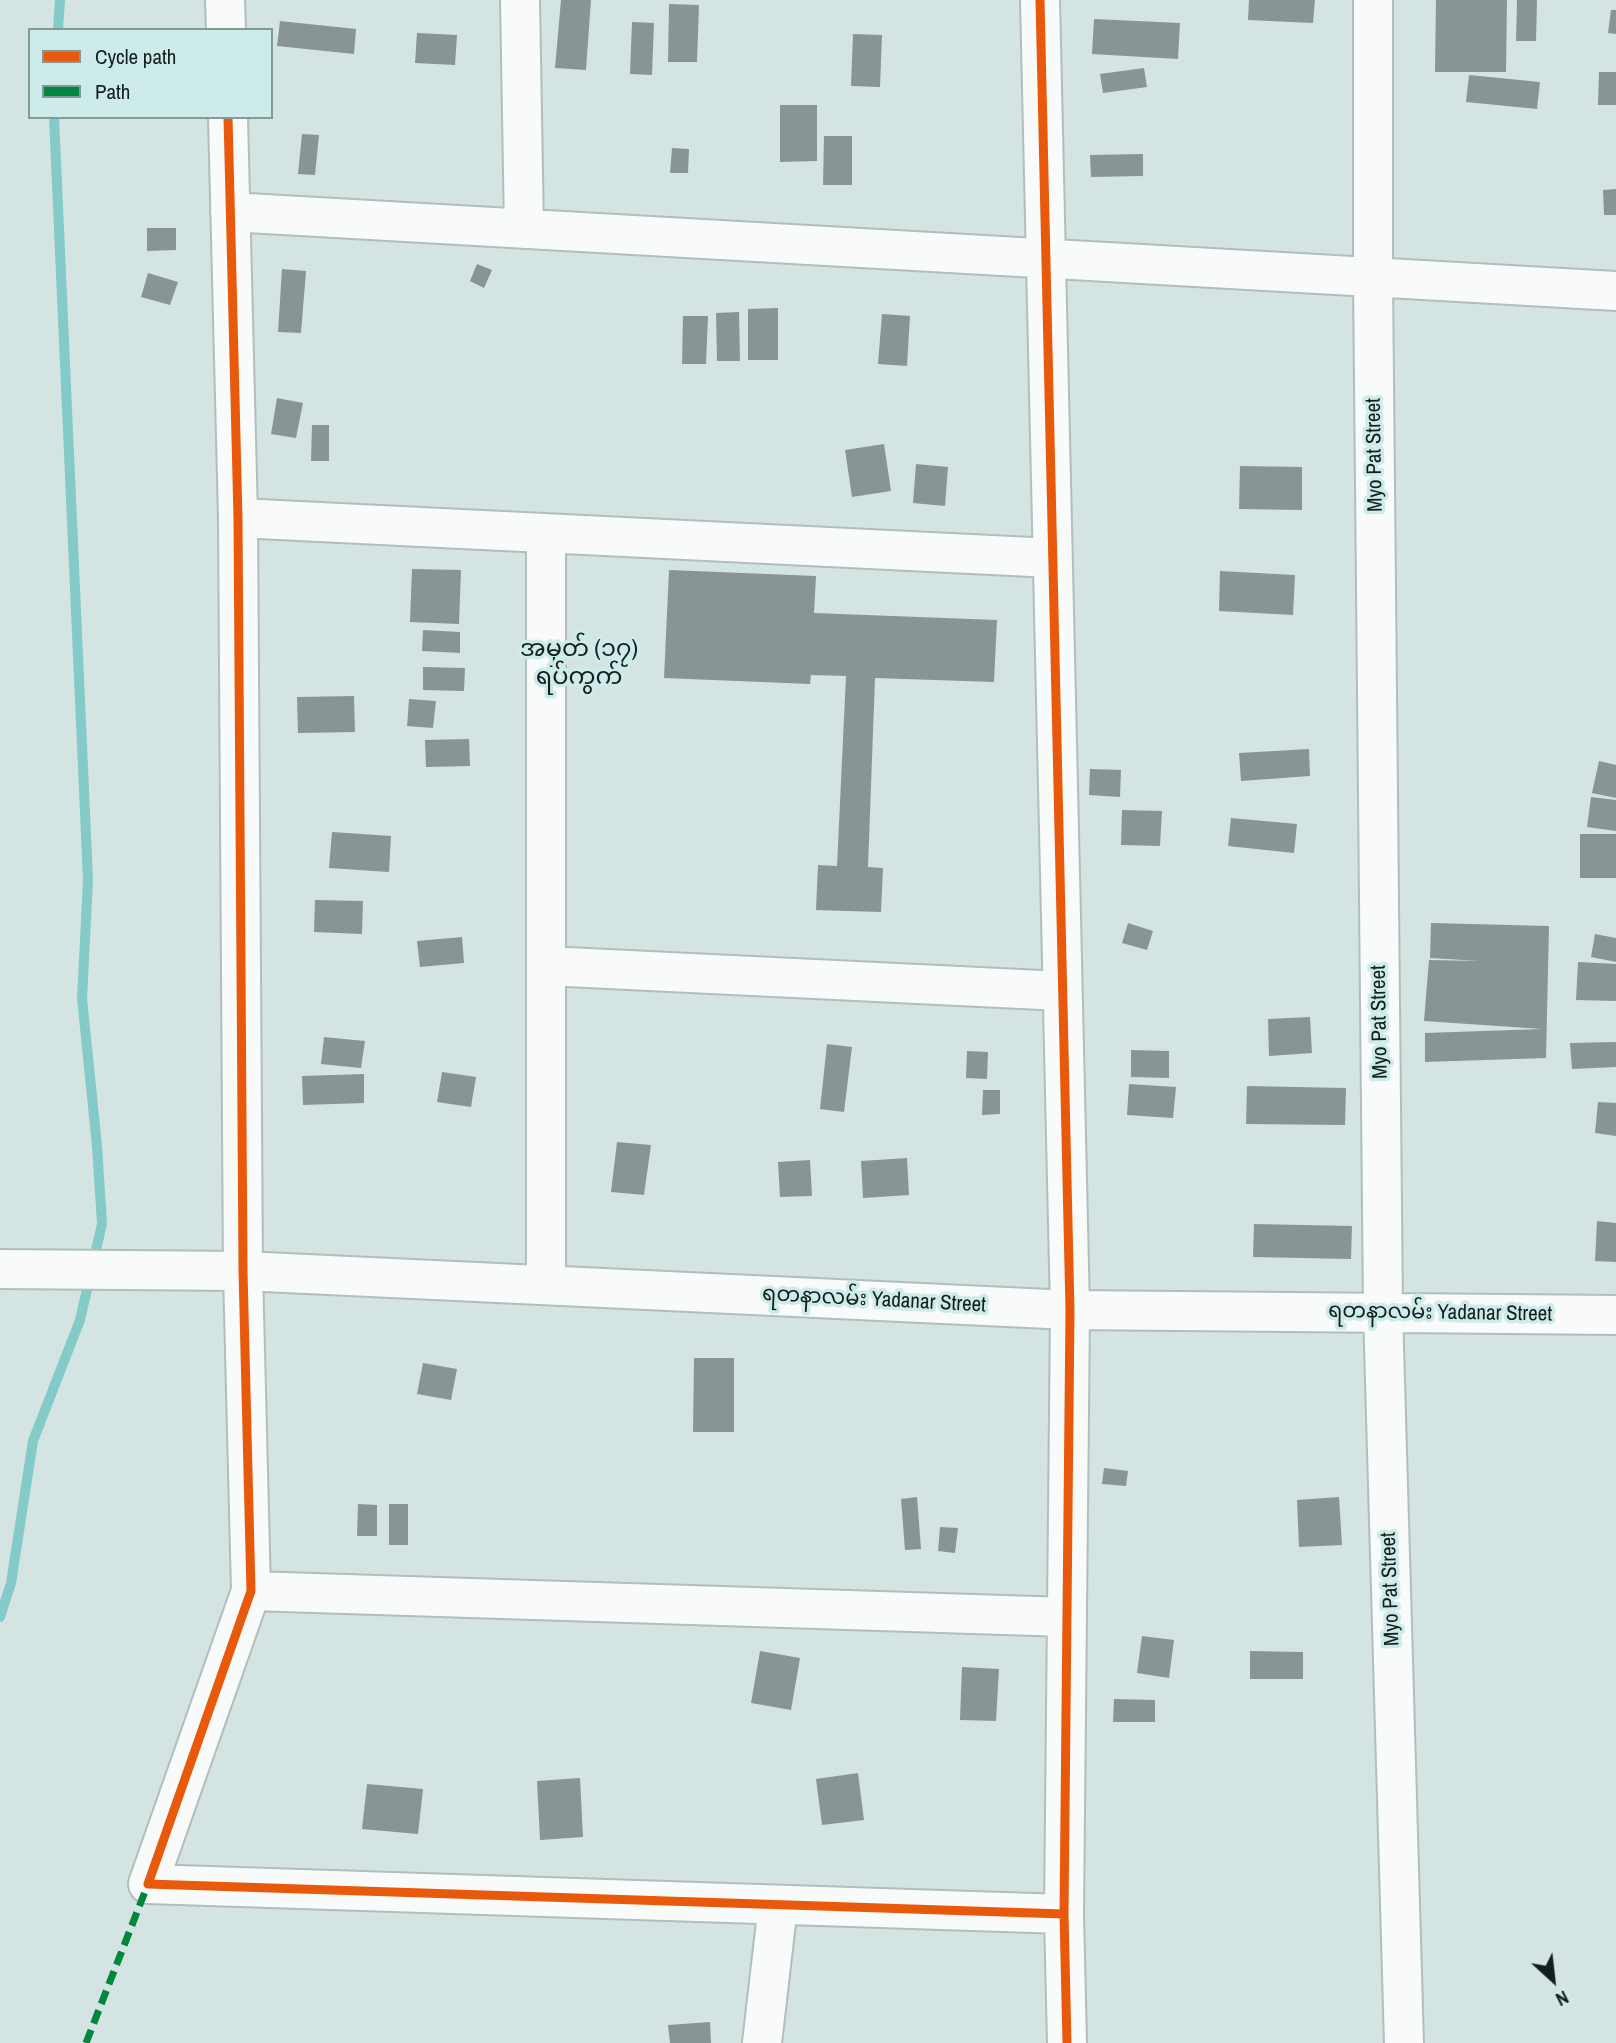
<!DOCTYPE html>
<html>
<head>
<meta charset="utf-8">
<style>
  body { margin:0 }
  #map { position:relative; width:1616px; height:2043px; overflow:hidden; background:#d4e4e3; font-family:"Archivo Narrow",sans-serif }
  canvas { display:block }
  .legend { position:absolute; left:28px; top:28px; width:245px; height:91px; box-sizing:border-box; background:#cdebe9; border:2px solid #839998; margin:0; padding:9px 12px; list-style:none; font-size:21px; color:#131e1e }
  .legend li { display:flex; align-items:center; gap:14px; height:35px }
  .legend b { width:35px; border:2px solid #839998 }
  .north { position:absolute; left:1518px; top:1945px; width:70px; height:70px; -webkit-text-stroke:5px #cdebe9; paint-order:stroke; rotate:153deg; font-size:19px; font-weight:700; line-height:28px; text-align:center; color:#131e1e }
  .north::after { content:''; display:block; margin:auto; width:24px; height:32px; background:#131e1e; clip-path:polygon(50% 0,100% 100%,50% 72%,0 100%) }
</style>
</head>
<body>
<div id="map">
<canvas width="1616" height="2043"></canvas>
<ul class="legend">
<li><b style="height:9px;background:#e8590c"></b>Cycle path</li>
<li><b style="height:9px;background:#00873e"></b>Path</li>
</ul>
<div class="north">N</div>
</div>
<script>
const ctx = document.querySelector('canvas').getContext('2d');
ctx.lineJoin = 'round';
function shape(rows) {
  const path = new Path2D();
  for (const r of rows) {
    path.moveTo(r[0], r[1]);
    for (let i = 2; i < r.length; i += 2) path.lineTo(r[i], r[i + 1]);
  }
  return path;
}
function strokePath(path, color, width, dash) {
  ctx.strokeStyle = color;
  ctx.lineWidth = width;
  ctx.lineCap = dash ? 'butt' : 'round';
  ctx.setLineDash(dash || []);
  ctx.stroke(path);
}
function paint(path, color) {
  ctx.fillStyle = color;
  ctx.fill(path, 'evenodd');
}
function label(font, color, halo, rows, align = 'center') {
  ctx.font = font + ' "Archivo Narrow","Noto Sans Myanmar",sans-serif';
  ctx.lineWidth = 7;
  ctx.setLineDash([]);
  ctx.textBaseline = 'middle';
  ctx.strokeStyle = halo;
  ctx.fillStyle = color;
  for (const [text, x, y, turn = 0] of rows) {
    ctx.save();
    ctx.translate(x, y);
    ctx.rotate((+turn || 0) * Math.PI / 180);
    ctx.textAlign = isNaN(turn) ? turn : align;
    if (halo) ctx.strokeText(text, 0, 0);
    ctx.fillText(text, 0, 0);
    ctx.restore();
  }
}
strokePath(shape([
  [58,30,60,0],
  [0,1617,11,1583,33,1441,80,1320,102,1224,97,1146,82,998,88,880,54,117]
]), '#83cac8', 10);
paint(shape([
  [561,0,591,0,586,70,555,68],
  [1249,0,1315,0,1313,23,1248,20],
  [1436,0,1507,0,1506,72,1435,72],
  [1517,0,1537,0,1536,41,1516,41],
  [669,4,699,5,697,62,668,62],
  [1611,10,1616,10,1616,34,1608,33],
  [1094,19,1180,23,1178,59,1092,54],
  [280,21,356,29,354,54,277,46],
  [632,22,654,23,652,75,630,74],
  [417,33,457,35,455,65,415,63],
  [853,34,882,35,880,87,851,86],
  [1144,68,1147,87,1103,93,1100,74],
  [1599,72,1616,72,1616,105,1598,105],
  [1469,75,1540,82,1537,109,1466,102],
  [780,105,817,105,817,161,780,162],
  [302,134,319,135,315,175,298,174],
  [824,136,852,136,852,185,823,185],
  [672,148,689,149,688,173,670,173],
  [1143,154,1143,176,1091,177,1090,155],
  [1616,189,1616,215,1604,215,1603,190],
  [147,228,176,228,176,250,147,251],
  [477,264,492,270,484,288,470,281],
  [282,269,306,271,301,333,278,332],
  [148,273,178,282,170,305,141,297],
  [778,308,778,360,748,360,748,309],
  [739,312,740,361,717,361,716,313],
  [882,314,910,316,907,366,878,364],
  [683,316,708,316,706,364,682,364],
  [277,398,303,403,296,438,271,434],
  [312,425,329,425,329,461,311,461],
  [884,444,891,491,852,497,845,450],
  [916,464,948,467,945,506,913,503],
  [1240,466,1302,467,1302,510,1239,509],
  [412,569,461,570,459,624,410,622],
  [669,570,816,576,814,613,997,620,994,682,875,678,868,867,883,868,881,912,816,910,818,865,837,866,846,676,811,675,810,684,664,678],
  [1220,571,1295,575,1293,615,1219,611],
  [423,630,460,632,460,653,422,651],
  [423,667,465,668,464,691,423,690],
  [354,696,355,732,298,733,297,697],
  [409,699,436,701,433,728,407,726],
  [469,739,470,766,426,767,425,740],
  [1309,749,1310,776,1241,781,1239,753],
  [1599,761,1616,765,1616,798,1592,793],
  [1090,769,1121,770,1120,797,1089,795],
  [1591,797,1616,800,1616,831,1587,827],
  [1122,810,1162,811,1160,846,1121,845],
  [1231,818,1297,824,1294,853,1228,846],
  [332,832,391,836,389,872,329,868],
  [1580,834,1616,834,1616,878,1580,878],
  [315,900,363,901,362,934,314,932],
  [1128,923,1153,931,1147,950,1122,943],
  [1431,923,1549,926,1546,1058,1425,1062,1425,1033,1542,1029,1424,1021,1429,960,1480,961,1430,958],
  [1595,934,1616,938,1616,962,1591,957],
  [462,937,464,963,420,967,417,941],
  [1578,962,1616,964,1616,1001,1576,1000],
  [1310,1017,1312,1053,1269,1056,1268,1019],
  [324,1037,365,1041,361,1068,321,1064],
  [1616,1042,1616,1067,1572,1069,1570,1043],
  [827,1044,852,1047,844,1112,820,1109],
  [1131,1050,1169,1051,1169,1078,1131,1077],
  [967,1051,988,1052,987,1079,966,1078],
  [442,1072,476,1077,471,1107,437,1102],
  [364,1074,364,1103,303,1105,302,1076],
  [1129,1084,1176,1087,1173,1118,1127,1115],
  [1247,1086,1346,1088,1345,1125,1246,1124],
  [983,1090,1000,1090,1000,1114,982,1115],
  [1598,1102,1616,1103,1616,1136,1595,1133],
  [617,1142,651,1145,644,1195,611,1192],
  [907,1158,909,1195,863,1198,861,1161],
  [810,1160,812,1196,780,1197,778,1162],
  [1597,1221,1616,1223,1616,1262,1595,1261],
  [1254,1224,1352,1226,1351,1259,1253,1257],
  [694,1358,734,1358,734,1432,693,1432],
  [423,1363,457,1369,451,1400,417,1394],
  [1104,1468,1128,1471,1126,1486,1102,1484],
  [917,1497,921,1549,905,1550,901,1499],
  [1339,1497,1342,1545,1299,1547,1297,1500],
  [358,1504,377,1505,377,1536,357,1536],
  [389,1504,408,1504,408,1545,389,1545],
  [940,1527,958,1528,955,1553,938,1551],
  [1142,1636,1174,1640,1169,1678,1137,1673],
  [760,1651,800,1658,791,1710,751,1703],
  [1250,1651,1303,1652,1303,1679,1250,1679],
  [962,1667,999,1669,996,1721,960,1720],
  [1114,1699,1155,1700,1155,1722,1113,1722],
  [858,1773,864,1820,822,1825,816,1779],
  [580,1778,583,1837,540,1840,537,1781],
  [367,1784,423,1789,418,1834,362,1829],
  [710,2022,711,2043,670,2043,668,2025]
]), '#899594');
const street = shape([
  [225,0,226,30],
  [520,0,524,229],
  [1040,0,1070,1310,1064,1914,1067,2043],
  [1373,0,1373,278,1383,1311,1404,2043],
  [228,117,238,518,243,1271,251,1591,148,1884,1064,1914],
  [230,212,1616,291],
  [238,518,1052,558],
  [546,533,546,1285],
  [546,966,1062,991],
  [0,1269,243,1271,1070,1310,1616,1315],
  [251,1591,1067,1617],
  [762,2043,778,1905]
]);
strokePath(street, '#b1bebd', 42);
strokePath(street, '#f9fbfb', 38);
strokePath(shape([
  [86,2043,148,1884]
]), '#00873e', 7, [14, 7]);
strokePath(shape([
  [1040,0,1070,1310,1064,1914,1067,2043],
  [228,117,238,518,243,1271,251,1591,148,1884,1064,1914]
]), '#e8590c', 9);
label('21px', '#131e1e', '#cdebe9', [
  ["Myo Pat Street",1375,455,-91],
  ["Myo Pat Street",1380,1022,-91],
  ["ရတနာလမ်း Yadanar Street",874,1300,3],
  ["ရတနာလမ်း Yadanar Street",1440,1313,1],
  ["Myo Pat Street",1391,1589,-92]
]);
label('24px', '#131e1e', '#cdebe9', [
  ["အမှတ် (၁၇)",579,650],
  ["ရပ်ကွက်",579,678]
]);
</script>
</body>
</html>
